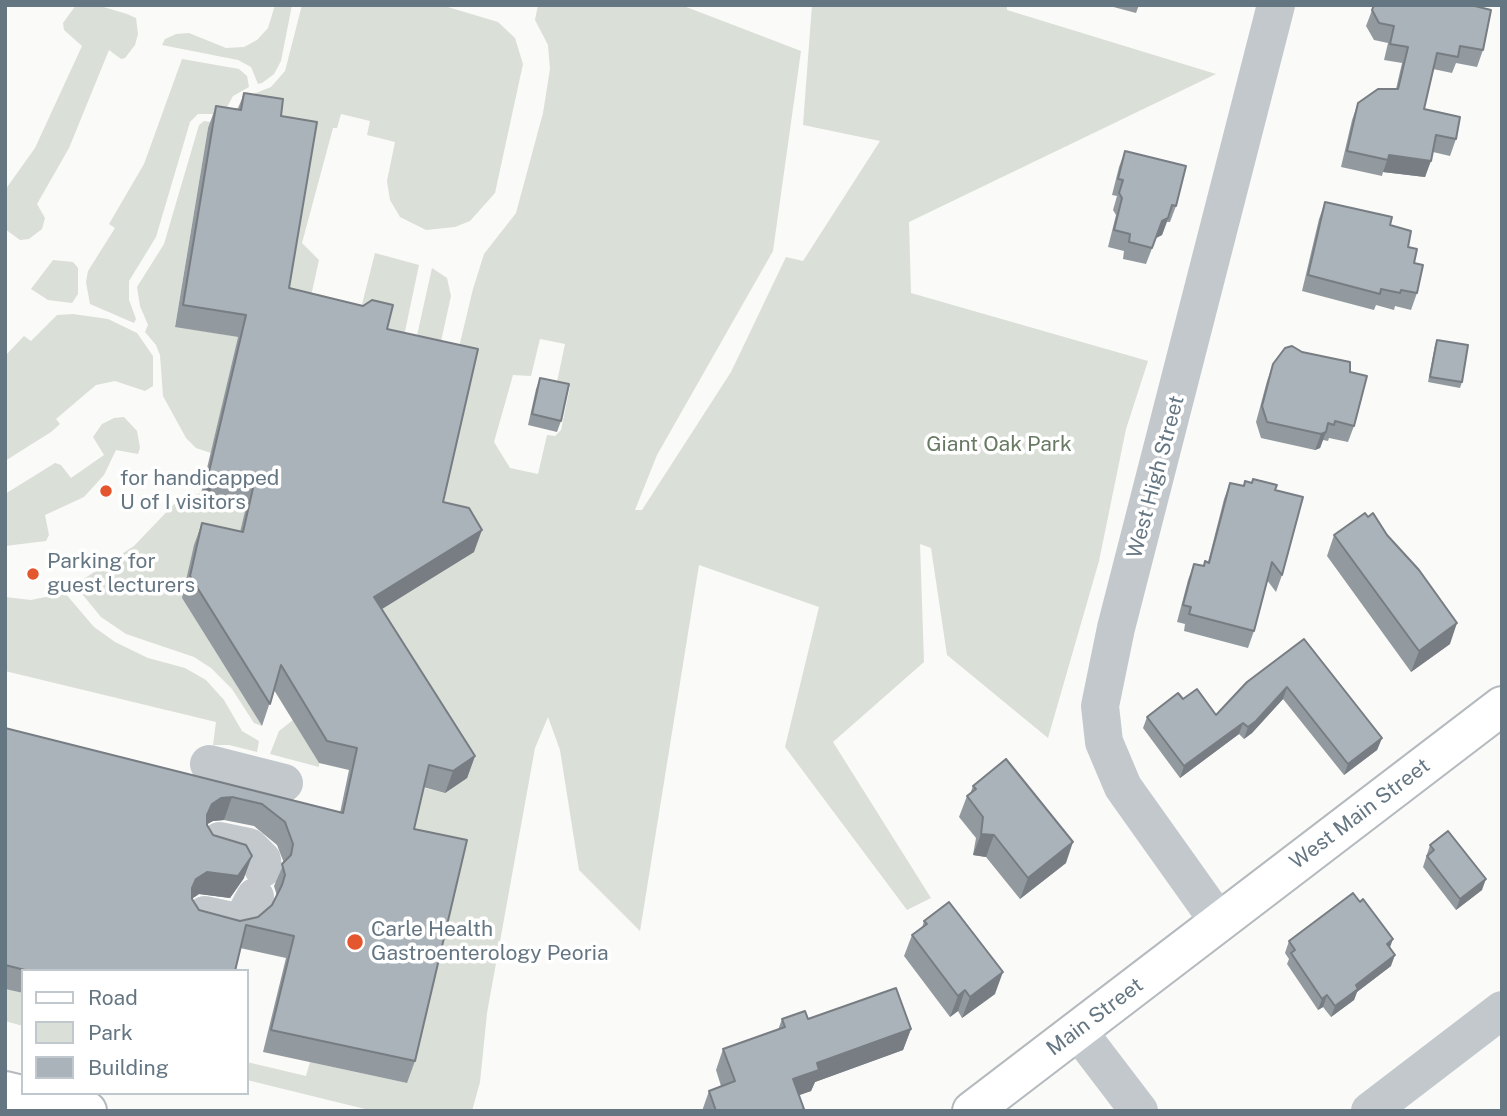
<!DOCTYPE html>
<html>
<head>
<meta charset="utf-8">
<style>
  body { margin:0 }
  #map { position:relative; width:1507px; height:1116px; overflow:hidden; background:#fafaf8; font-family:"Public Sans",sans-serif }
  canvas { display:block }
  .frame { position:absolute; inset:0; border:7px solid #657683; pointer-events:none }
  .legend { position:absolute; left:21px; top:969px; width:228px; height:126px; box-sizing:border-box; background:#fff; border:2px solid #c1c8cd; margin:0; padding:9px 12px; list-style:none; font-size:21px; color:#657683 }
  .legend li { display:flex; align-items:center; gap:14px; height:35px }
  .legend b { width:35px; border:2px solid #c1c8cd }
</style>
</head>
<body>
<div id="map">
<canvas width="1507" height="1116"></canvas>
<div class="frame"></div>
<ul class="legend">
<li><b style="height:9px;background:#fff"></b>Road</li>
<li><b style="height:19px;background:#dadfd7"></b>Park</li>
<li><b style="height:19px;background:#aab3b9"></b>Building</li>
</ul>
</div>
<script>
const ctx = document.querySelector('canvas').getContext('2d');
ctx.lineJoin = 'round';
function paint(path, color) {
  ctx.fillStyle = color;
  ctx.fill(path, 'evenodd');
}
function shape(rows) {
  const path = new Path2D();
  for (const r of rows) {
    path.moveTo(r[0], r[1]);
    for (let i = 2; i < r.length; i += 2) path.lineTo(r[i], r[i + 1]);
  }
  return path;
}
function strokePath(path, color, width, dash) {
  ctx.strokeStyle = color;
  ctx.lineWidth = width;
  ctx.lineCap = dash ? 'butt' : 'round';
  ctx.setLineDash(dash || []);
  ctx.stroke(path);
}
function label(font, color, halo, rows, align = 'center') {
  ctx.font = font + ' "Public Sans",sans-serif';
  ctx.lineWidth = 7;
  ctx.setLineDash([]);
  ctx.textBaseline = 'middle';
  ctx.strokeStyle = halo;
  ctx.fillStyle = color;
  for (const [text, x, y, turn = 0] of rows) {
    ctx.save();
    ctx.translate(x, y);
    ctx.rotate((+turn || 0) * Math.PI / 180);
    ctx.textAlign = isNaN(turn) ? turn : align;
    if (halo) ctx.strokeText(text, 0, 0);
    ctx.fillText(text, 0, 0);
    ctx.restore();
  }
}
paint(shape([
  [76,5,97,5,127,14,136,18,138,34,135,45,125,58,121,59,109,50,69,148,37,204,45,218,42,229,29,239,20,240,5,229,5,190,35,148,82,46,64,30,63,23],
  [275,5,292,5,281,61,274,74,262,83,258,84,251,67,238,60,162,45,165,39,176,34,189,33,226,48,244,47,257,40,268,28],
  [302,5,441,5,498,22,515,38,523,64,495,193,470,221,455,227,426,230,400,217,390,200,387,181,395,142,367,135,370,121,341,114,337,128,333,128,302,243,319,260,303,332,279,326,236,110,243,98,271,87,285,71],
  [538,5,681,5,801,51,773,251,657,455,635,510,642,510,731,372,786,257,803,261,880,141,803,125,812,5,1007,5,1007,10,1216,74,909,222,911,293,1148,361,1126,429,1099,561,1048,738,947,655,931,548,920,544,924,662,833,742,931,898,907,910,785,747,819,607,699,565,640,931,579,870,560,750,548,717,535,748,487,1013,480,1082,472,1111,373,1111,247,1080,247,1062,306,1076,310,1062,407,1083,391,847,420,787,445,793,369,624,434,524,454,368,473,289,484,254,516,213,543,113,550,69,548,45,535,20],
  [540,339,565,344,557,382,570,387,561,430,555,436,547,435,538,474,510,468,494,442,513,375,531,376],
  [182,59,239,69,247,76,249,87,233,96,226,109,218,114,198,114,190,122,156,237,129,281,129,300,136,319,134,323,90,304,86,282,88,271,115,228,109,224,144,164],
  [204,121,234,126,208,128,175,326,238,337,211,453,196,448,186,438,163,396,160,355,156,345,145,332,148,325,140,306,137,287,164,244,199,125],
  [375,253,419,265,400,355,356,328],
  [53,260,73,262,78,268,78,294,72,303,48,300,31,289],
  [432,268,447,278,451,296,436,364,412,358],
  [73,314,108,319,137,333,153,356,153,386,145,391,115,381,96,385,56,419,60,424,51,432,5,461,5,356,24,336,31,341,57,315],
  [124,417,137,431,140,448,138,454,116,450,104,475,84,497,45,515,49,535,46,541,5,546,5,494,55,463,61,465,71,478,104,455,93,437,102,424,114,418],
  [201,493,188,504,207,501,245,511,235,554,182,598,262,726,254,723,232,689,211,668,194,657,126,634,101,617,78,589,79,582,134,546,178,500],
  [65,593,94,627,115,642,148,658,185,668,206,680,224,700,242,731,259,741,257,752,229,745,213,745,216,722,5,671,5,597,31,600],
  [293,720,319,763,319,767,270,754,279,731],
  [5,989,23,993,23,1026,5,1021]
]), '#dadfd7');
const major = shape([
  [5,1091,87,1111],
  [972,1111,1502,706]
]);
strokePath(major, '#b5babe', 42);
strokePath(shape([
  [209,764,284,783],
  [220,841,249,847,262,860,263,868],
  [205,915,237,922,245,916,255,897],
  [1219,922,1123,787,1104,742,1100,706,1116,628,1276,5],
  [1078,1031,1139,1111],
  [1370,1111,1502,1010]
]), '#c3c8cc', 38);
strokePath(major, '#fff', 38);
paint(shape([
  [1106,5,1139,5,1136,13],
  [1374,5,1483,50,1477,67,1456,63,1452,73,1433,69,1424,109,1456,139,1450,156,1433,152,1425,177,1383,172,1382,176,1341,167,1352,120,1358,103,1396,89,1402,63,1384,60,1388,43,1374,40,1366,26],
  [244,93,281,116,289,288,387,329,443,502,474,552,381,609,475,756,467,778,445,793,423,787,414,829,415,1061,407,1083,263,1052,286,958,240,948,235,971,23,971,23,993,5,989,5,728,340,813,349,770,319,763,274,690,262,726,182,598,194,545,202,523,240,532,245,511,207,501,199,502,238,337,175,327,208,128,216,106,238,109],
  [224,820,254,826,277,845,284,863,274,886,277,896,272,905,258,917,240,921,199,910,192,899,199,894,230,898,244,878,213,835,207,824,213,821],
  [1125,151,1176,206,1170,222,1167,222,1162,235,1156,238,1146,264,1123,259,1124,251,1108,247,1116,215,1113,210,1117,196,1112,195,1119,167],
  [1325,202,1390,225,1408,247,1414,263,1417,293,1411,310,1395,306,1394,310,1376,305,1374,310,1302,291,1319,219],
  [1437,340,1462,382,1460,388,1428,382,1435,345],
  [1273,364,1354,426,1348,442,1329,438,1328,441,1323,440,1320,448,1315,450,1261,438,1256,422,1267,381],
  [540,378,561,421,557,432,528,425,536,389],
  [1253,479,1275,490,1282,575,1276,592,1267,580,1254,631,1248,648,1184,631,1185,624,1177,622,1188,580,1194,564,1203,566,1208,562,1224,499,1230,483,1243,486,1252,482],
  [1368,517,1387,535,1450,644,1411,672,1327,556,1334,535],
  [1304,639,1382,738,1377,750,1344,775,1283,699,1252,733,1244,739,1239,734,1180,778,1143,728,1147,717,1216,715],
  [973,786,1066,863,1020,899,986,857,973,855,976,838,959,817,967,796,970,794],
  [1430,845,1482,890,1456,910,1423,867],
  [924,921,995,994,962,1018,958,1011,950,1017,904,956,912,935,922,928],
  [1289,941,1390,949,1391,966,1357,992,1354,1000,1331,1017,1323,1007,1318,1010,1287,964,1289,959,1285,953],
  [782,1019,808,1019,911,1029,903,1050,815,1082,811,1091,799,1095,803,1111,702,1111,709,1091,721,1086,716,1070,723,1049,778,1030]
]), '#929a9f');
paint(shape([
  [1389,155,1431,161,1425,177,1383,172],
  [1168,218,1162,235,1156,238,1162,221],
  [1326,432,1320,448,1315,450,1321,434],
  [215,479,207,501,199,502,207,480],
  [482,530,474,552,366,619,374,597],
  [1457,623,1450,644,1411,672,1419,651],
  [1287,687,1283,699,1252,733,1244,739,1248,727],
  [1243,723,1239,734,1180,778,1184,766],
  [1382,738,1377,750,1344,775,1348,764],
  [475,756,467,778,445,793,453,771],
  [232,797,224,820,213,821,204,826,207,815,212,804,221,798],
  [981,834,994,835,986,857,973,855],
  [1073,842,1066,863,1020,899,1028,878],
  [252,856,244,878,230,898,199,894,188,901,192,888,196,879,207,872],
  [1486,879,1482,890,1456,910,1460,899],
  [1393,939,1389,950,1387,944],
  [1395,955,1391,966,1357,992,1354,1000,1331,1017,1335,1006,1356,985],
  [1003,972,995,994,962,1018,970,997],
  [965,990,958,1011,950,1017,958,996],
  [1327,995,1323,1007,1318,1010,1322,999],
  [911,1029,903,1050,815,1082,811,1091,786,1100,793,1079,817,1063]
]), '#777d82');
const building = shape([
  [1374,5,1471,5,1491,10,1483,50,1460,46,1458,57,1437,53,1424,109,1460,117,1456,139,1436,135,1431,161,1389,155,1388,160,1347,151,1358,103,1378,89,1398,89,1408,47,1390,44,1394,26,1379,23,1372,10,1374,5],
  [244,93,283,99,281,116,317,122,289,288,363,306,372,300,393,305,387,329,478,349,443,502,469,508,482,530,374,597,475,756,453,771,429,765,414,829,467,840,415,1061,271,1030,294,936,246,925,235,971,29,971,5,965,5,728,343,813,357,748,327,741,281,665,270,704,190,576,202,523,243,532,253,488,215,479,207,480,246,315,183,305,216,106,241,110,244,93],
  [232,797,262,804,285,822,293,844,291,855,282,864,285,875,282,885,272,905,258,917,240,921,199,910,192,899,192,888,196,879,207,872,238,876,252,856,246,845,213,835,207,825,207,815,212,804,221,798,232,797],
  [1125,151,1186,166,1176,206,1172,205,1168,218,1162,221,1152,248,1129,242,1130,234,1114,230,1122,198,1119,193,1123,180,1118,179,1125,151],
  [1325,202,1392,217,1390,225,1411,231,1408,247,1417,249,1414,263,1423,265,1417,293,1401,290,1400,293,1381,289,1380,294,1308,275,1325,202],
  [1437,340,1468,345,1462,382,1430,377,1437,340],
  [1292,346,1302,352,1350,362,1350,372,1367,376,1354,426,1335,421,1334,425,1328,423,1326,432,1321,434,1267,422,1262,406,1273,364,1285,348,1292,346],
  [540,378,569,384,561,421,532,414,540,378],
  [1253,479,1277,485,1275,490,1303,497,1282,575,1272,562,1254,631,1189,614,1191,607,1183,605,1194,564,1204,566,1205,561,1209,563,1230,483,1244,486,1245,481,1252,483,1253,479],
  [1365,513,1368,517,1373,513,1387,535,1419,570,1457,623,1419,651,1334,535,1365,513],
  [1304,639,1382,738,1348,764,1287,687,1256,721,1248,727,1243,723,1184,766,1147,717,1178,693,1183,699,1197,689,1216,715,1247,682,1304,639],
  [1006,759,1073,842,1028,878,994,835,981,834,983,817,967,796,976,789,973,786,1006,759],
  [1448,831,1486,879,1460,899,1427,856,1434,850,1430,845,1448,831],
  [1353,893,1360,902,1363,899,1393,939,1387,944,1395,955,1356,985,1358,989,1335,1006,1327,995,1322,999,1291,953,1295,950,1289,941,1353,893],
  [949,902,1003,972,970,997,965,990,958,996,912,935,927,924,924,921,949,902],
  [896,988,911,1029,817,1063,819,1070,793,1079,804,1109,800,1111,716,1111,709,1091,735,1081,723,1049,785,1027,782,1019,805,1011,808,1019,896,988]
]);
paint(building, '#aab3b9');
strokePath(building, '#777d82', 2);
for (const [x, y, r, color] of [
  [106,491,7,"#e4572e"],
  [33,574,7,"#e4572e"],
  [355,942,9,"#e4572e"]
]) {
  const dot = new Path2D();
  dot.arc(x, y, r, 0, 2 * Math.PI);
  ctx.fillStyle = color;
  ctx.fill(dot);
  strokePath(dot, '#fff', 2.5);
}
label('21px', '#687a64', '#fff', [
  ["Giant Oak Park",999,445]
]);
label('21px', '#657683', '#fff', [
  ["West High Street",1156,477,-75],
  ["West Main Street",1360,814,-37],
  ["Main Street",1095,1017,-37]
]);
label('21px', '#657683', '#fff', [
  ["for handicapped",120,479],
  ["U of I visitors",120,503],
  ["Parking for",47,562],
  ["guest lecturers",47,586],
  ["Carle Health",371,930],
  ["Gastroenterology Peoria",371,954]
], 'left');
</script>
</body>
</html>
